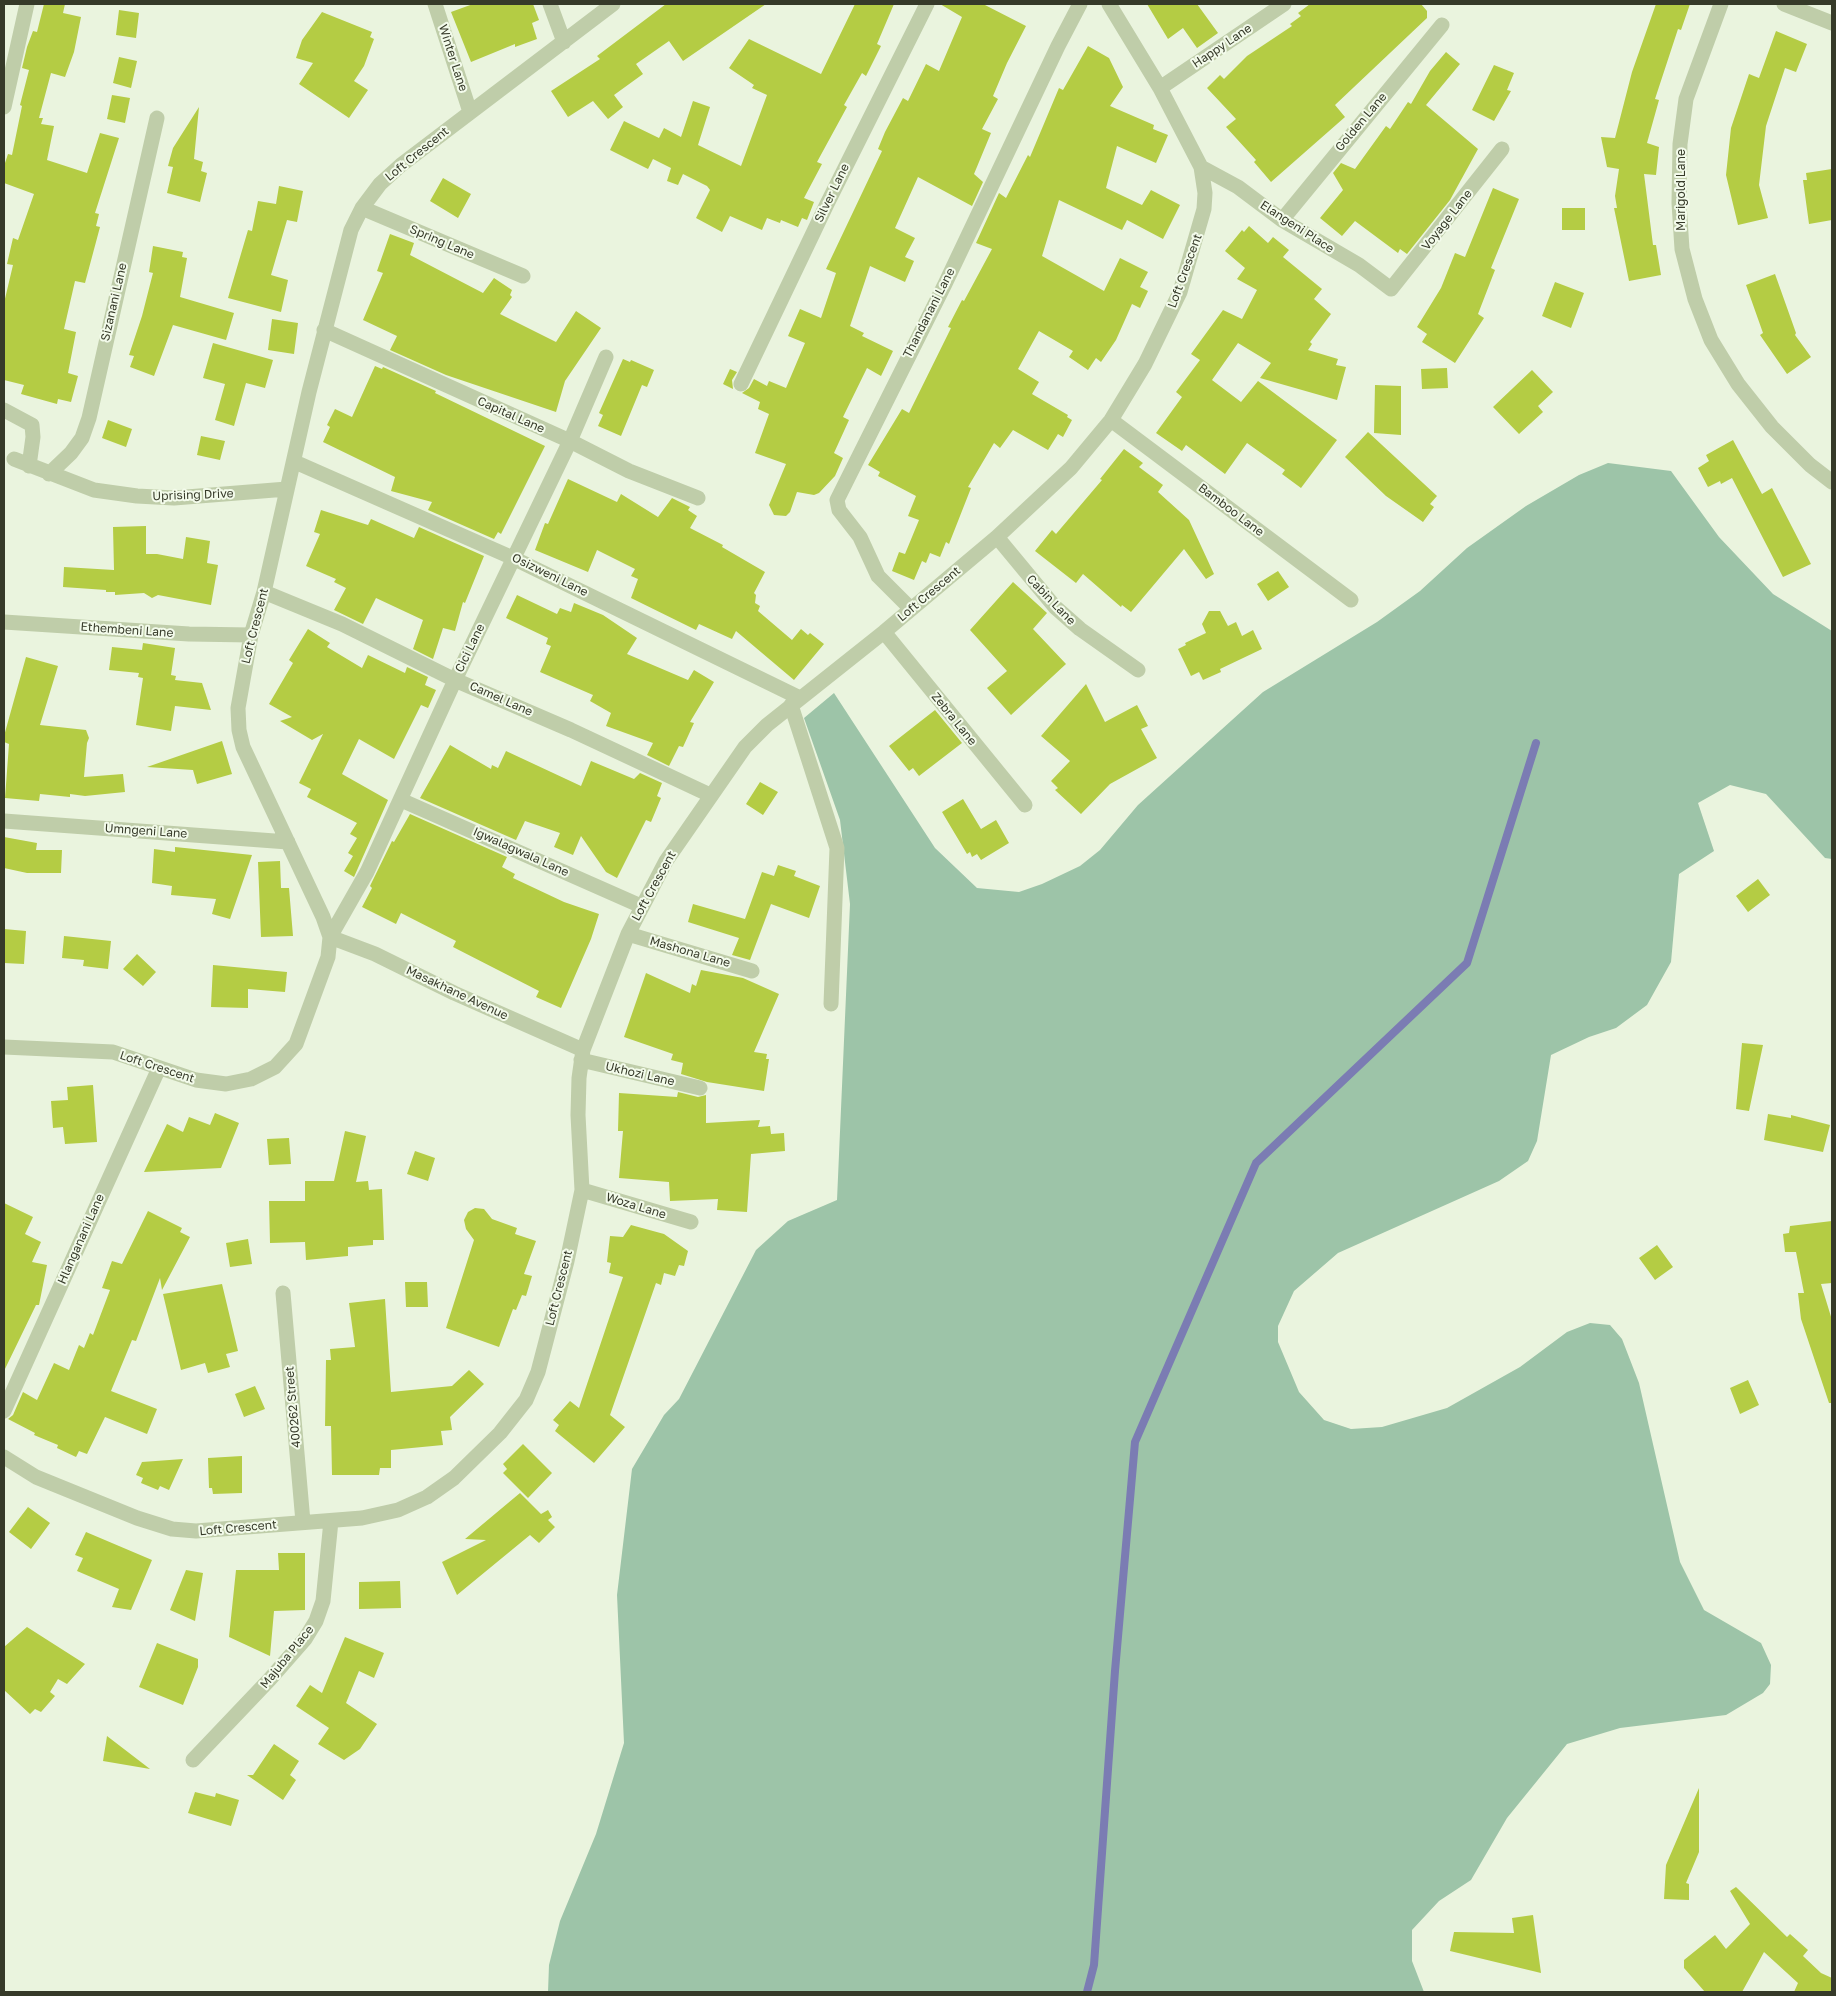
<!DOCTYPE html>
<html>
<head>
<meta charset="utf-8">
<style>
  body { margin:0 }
  #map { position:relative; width:1836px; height:1996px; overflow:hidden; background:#eaf4de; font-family:"Golos Text",sans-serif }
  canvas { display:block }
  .frame { position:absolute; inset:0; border:5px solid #363a29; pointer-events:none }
</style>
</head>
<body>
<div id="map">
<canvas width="1836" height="1996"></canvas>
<div class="frame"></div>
</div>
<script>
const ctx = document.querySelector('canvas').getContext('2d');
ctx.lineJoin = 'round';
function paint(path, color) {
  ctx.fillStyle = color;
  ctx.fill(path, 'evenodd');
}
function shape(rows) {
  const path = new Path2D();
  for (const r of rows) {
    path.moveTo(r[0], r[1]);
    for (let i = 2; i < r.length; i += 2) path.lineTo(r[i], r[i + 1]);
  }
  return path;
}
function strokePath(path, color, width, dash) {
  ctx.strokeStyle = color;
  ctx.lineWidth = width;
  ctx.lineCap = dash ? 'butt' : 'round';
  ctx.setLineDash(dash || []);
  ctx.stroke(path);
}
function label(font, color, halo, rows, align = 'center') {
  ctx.font = font + ' "Golos Text",sans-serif';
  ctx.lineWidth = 4;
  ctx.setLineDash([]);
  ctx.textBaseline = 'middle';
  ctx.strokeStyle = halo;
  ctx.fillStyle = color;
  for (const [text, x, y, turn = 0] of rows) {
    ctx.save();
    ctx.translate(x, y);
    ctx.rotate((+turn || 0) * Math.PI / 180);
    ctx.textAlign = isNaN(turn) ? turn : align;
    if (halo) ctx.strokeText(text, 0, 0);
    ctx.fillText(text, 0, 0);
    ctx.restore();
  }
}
paint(shape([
  [1608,463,1671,471,1719,537,1773,594,1832,631,1832,859,1825,858,1766,794,1730,785,1698,803,1714,851,1679,874,1671,962,1647,1005,1616,1028,1589,1037,1551,1055,1537,1141,1528,1161,1499,1181,1338,1253,1294,1291,1278,1326,1278,1342,1299,1392,1324,1420,1351,1429,1382,1427,1447,1408,1520,1367,1567,1332,1590,1323,1610,1325,1622,1339,1639,1383,1680,1562,1704,1610,1761,1643,1771,1665,1770,1684,1763,1693,1726,1715,1620,1728,1567,1744,1507,1818,1471,1880,1439,1901,1412,1930,1412,1961,1424,1992,548,1992,549,1965,560,1921,596,1834,624,1743,617,1595,632,1469,664,1415,679,1399,756,1250,788,1221,837,1200,850,904,840,820,804,718,834,693,935,848,977,888,1019,892,1042,884,1080,866,1100,850,1138,805,1263,692,1377,622,1420,591,1467,548,1526,506,1579,475]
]), '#9dc4a8');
strokePath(shape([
  [1087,1992,1094,1965,1115,1671,1135,1442,1256,1163,1467,963,1536,743]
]), '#7b7cb3', 8);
paint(shape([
  [44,4,65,4,63,13,81,17,74,52,65,77,51,73,39,118,43,118,41,124,54,126,47,160,87,173,100,133,119,138,95,213,99,214,96,226,100,227,85,283,75,281,64,329,76,332,68,373,78,376,71,402,58,399,57,404,21,394,24,385,4,380,4,303,13,265,7,264,13,238,18,240,34,194,4,183,4,166,8,154,12,155,22,106,20,105,29,70,22,68,27,47,33,31,37,32],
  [473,4,533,4,539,20,532,23,537,39,515,47,515,44,471,62,451,12],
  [666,4,766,4,683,61,669,41,636,64,643,74,614,95,623,107,608,119,593,101,568,117,551,91,600,59,597,56],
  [855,4,894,4,877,44,881,46,866,76,862,73,844,105,847,107,817,162,822,164,804,198,814,202,807,220,802,218,798,227,781,220,780,223,767,218,762,230,730,216,722,232,696,218,710,190,707,186,683,174,678,185,667,181,671,168,653,159,648,169,610,150,624,121,659,138,664,128,681,137,693,101,710,107,698,145,741,166,767,95,752,88,754,85,729,68,749,39,821,74],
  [940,4,983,4,1026,26,1007,63,993,96,998,99,982,129,991,133,974,174,983,182,972,206,918,177,895,228,915,238,905,257,914,261,905,282,870,266,850,326,864,333,862,336,893,351,881,376,867,368,843,417,849,420,834,453,843,458,835,476,819,493,814,495,797,492,790,512,786,516,774,515,769,505,786,464,755,453,769,414,758,409,760,402,742,393,749,388,754,379,767,386,769,381,786,388,805,343,788,336,800,309,821,318,836,273,826,269,882,151,878,149,885,132,903,98,908,101,926,64,939,71,962,17],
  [1147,4,1197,4,1218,33,1197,48,1183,28,1168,39],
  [1310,4,1421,4,1427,11,1427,18,1335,105,1345,117,1271,182,1254,162,1256,160,1226,127,1236,119,1207,88,1220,75,1224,79,1247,56,1292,26,1290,24,1301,16,1298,13],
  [1656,4,1690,4,1681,30,1678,29,1655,99,1659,100,1647,143,1659,147,1656,175,1644,174,1653,245,1656,245,1661,275,1629,281,1614,208,1617,208,1615,196,1619,169,1607,167,1601,137,1615,138,1632,72],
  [119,10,139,13,136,38,116,35],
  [322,12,372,32,370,37,374,39,364,66,354,81,368,90,349,118,299,84,313,63,296,58,302,40],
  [1776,31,1807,44,1796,72,1785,68,1766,126,1759,185,1768,218,1738,225,1726,175,1731,128,1749,74,1759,78],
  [1088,46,1109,58,1123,87,1110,106,1154,125,1153,129,1168,135,1156,163,1117,146,1106,188,1142,205,1151,190,1180,205,1163,239,1127,220,1122,230,1059,200,1042,256,1104,291,1120,258,1148,272,1140,287,1148,291,1140,308,1132,304,1116,340,1101,362,1096,358,1088,370,1069,357,1073,351,1039,331,1018,369,1039,382,1032,394,1068,415,1067,417,1072,420,1063,437,1058,434,1048,450,1013,430,1000,448,994,443,968,487,971,488,949,544,946,542,940,557,930,553,926,563,922,561,914,580,892,571,899,552,905,554,919,520,908,516,916,496,878,476,880,472,868,465,902,409,909,413,951,328,948,327,962,300,964,301,992,249,976,243,999,193,1006,198,1028,155,1030,157,1059,88,1063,90],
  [1446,52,1460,64,1426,105,1478,149,1450,200,1407,254,1400,249,1398,253,1355,221,1342,236,1320,218,1343,190,1333,173,1341,163,1355,169,1386,126,1390,129,1408,102,1411,104,1430,71],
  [119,57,137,61,131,88,113,83],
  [1494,65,1514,73,1507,90,1511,91,1494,121,1472,110],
  [112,95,130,98,125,123,107,119],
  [199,107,194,159,203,162,201,171,207,173,200,202,167,193,173,167,168,166,173,148],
  [1832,169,1832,220,1809,224,1803,180,1807,180,1806,173],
  [443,178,471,194,458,218,430,201],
  [279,186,303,191,297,222,287,220,271,275,288,280,281,312,228,298,248,230,252,231,258,201,276,204],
  [1493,188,1519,199,1491,268,1495,270,1478,314,1484,318,1455,363,1422,342,1427,334,1417,327,1441,288,1455,253,1465,257],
  [1562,208,1585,208,1585,230,1562,230],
  [1249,226,1268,243,1273,237,1289,250,1283,257,1322,289,1314,299,1331,314,1310,342,1312,344,1308,350,1338,359,1336,365,1346,367,1337,400,1260,378,1271,363,1238,343,1212,380,1241,402,1258,381,1337,440,1301,488,1282,474,1285,470,1247,443,1225,474,1186,445,1182,451,1156,433,1182,397,1176,392,1200,360,1191,354,1223,310,1242,319,1257,290,1237,279,1245,268,1225,251,1242,230,1244,232],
  [390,234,414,243,410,255,483,293,494,278,512,290,510,295,512,297,500,314,556,342,576,311,601,328,565,381,556,412,446,375,390,350,397,336,363,320,383,273,377,271],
  [153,246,183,252,182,257,187,258,180,297,234,313,226,340,173,325,154,376,130,367,134,356,129,355,142,316,153,273,149,272],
  [1775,274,1796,333,1795,335,1811,357,1787,374,1760,335,1763,333,1746,285],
  [1555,282,1584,293,1571,328,1542,316],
  [272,319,298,323,294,354,268,350],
  [213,343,273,360,265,388,246,383,234,426,215,420,225,384,203,378],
  [623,359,630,362,631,360,654,370,647,387,642,385,621,436,598,426,603,415,599,413],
  [375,366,382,369,383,367,436,391,435,393,545,446,501,534,498,532,494,539,428,510,432,502,391,491,395,477,323,442,330,427,327,425,335,409,352,417],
  [1447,368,1448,388,1422,389,1421,369],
  [730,369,737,372,732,380,733,389,723,384],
  [1532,370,1553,392,1538,406,1543,412,1519,434,1493,407],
  [1375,385,1401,386,1401,435,1374,433],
  [108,420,132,429,126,447,102,438],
  [1368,432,1437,496,1430,504,1434,507,1423,522,1386,496,1345,457],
  [201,436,225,441,220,460,197,455],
  [1733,440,1762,494,1772,488,1811,564,1783,577,1732,478,1721,484,1720,481,1708,487,1698,468,1709,461,1706,455],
  [1124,449,1143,463,1139,467,1163,485,1158,492,1189,520,1214,574,1206,579,1184,549,1131,612,1122,605,1121,607,1083,574,1076,583,1035,551,1052,530,1056,534,1102,480,1100,479],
  [568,479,617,502,621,494,658,517,672,498,690,507,688,510,697,516,690,528,723,545,722,547,765,572,754,593,756,595,755,603,760,606,758,611,792,640,801,629,808,635,810,633,824,644,794,680,736,631,732,639,699,624,696,630,631,598,638,579,631,576,635,569,597,550,588,572,535,550,545,523,548,524],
  [321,510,368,525,371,519,414,538,419,527,484,556,465,603,463,602,455,631,443,628,433,659,413,649,423,620,376,598,363,624,334,610,346,588,334,582,336,579,306,566,320,534,314,532],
  [146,526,146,554,157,554,183,559,186,537,210,541,207,563,218,565,211,605,158,595,152,598,144,593,115,595,115,592,106,592,106,590,63,587,64,567,114,570,113,527],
  [1278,571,1289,587,1268,601,1257,584],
  [1013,582,1047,613,1033,629,1066,664,1011,715,987,688,1007,671,970,630],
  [517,595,557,614,560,608,571,612,574,603,603,615,637,638,627,654,688,680,694,670,714,682,690,722,694,723,683,747,679,746,669,766,647,755,653,743,606,726,611,713,590,701,593,695,540,672,551,646,546,644,548,638,506,618],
  [1209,611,1220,611,1228,626,1236,622,1242,636,1253,630,1262,649,1220,669,1221,672,1203,680,1199,672,1191,676,1178,649,1186,645,1185,643,1206,633,1202,624],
  [308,629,330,643,327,647,362,668,368,655,405,673,407,667,428,677,425,685,436,690,428,708,421,705,394,759,359,739,342,774,388,800,354,877,344,871,353,856,348,853,357,838,350,834,357,823,307,797,311,789,299,783,323,734,312,740,280,721,292,717,269,704,293,663,289,660],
  [143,643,175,648,171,675,176,676,175,680,202,683,211,710,175,706,171,731,136,725,143,678,138,677,139,673,109,670,112,647,142,650],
  [26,657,58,666,40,725,86,730,89,738,87,743,84,777,123,774,125,792,85,796,70,794,70,797,40,794,39,801,5,798,9,744,4,742,4,736],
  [1086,684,1105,722,1137,705,1148,726,1141,729,1157,758,1110,784,1081,814,1055,790,1058,788,1051,781,1070,761,1041,736],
  [935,710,962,743,919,776,913,768,909,771,889,746],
  [222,741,232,774,197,784,193,770,147,767],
  [450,745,491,769,492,765,498,768,506,751,581,786,591,761,634,779,640,773,662,783,657,796,661,798,651,822,646,820,617,878,606,872,581,836,573,855,554,847,560,833,525,821,516,840,420,798],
  [760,782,778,792,763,815,746,804],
  [963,799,981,829,996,820,1009,843,981,860,977,854,972,857,970,852,967,854,942,812],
  [410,814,507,857,502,867,515,874,513,878,564,902,599,914,591,939,561,1008,536,997,539,991,453,947,456,941,401,913,396,924,362,907,372,888,370,886,392,841,394,842],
  [4,837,37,843,36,850,62,850,61,873,27,873,4,868],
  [175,847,252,855,230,919,212,914,216,899,171,895,172,886,152,883,154,849,175,852],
  [280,861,281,888,289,888,293,936,261,937,258,862],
  [778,865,796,871,794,876,820,886,809,918,771,904,750,960,732,955,739,938,688,922,693,904,745,919,762,872,774,876],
  [1758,879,1770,895,1748,912,1736,896],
  [4,929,26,931,24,964,4,963],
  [64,936,111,941,108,969,83,966,84,960,62,958],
  [137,954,156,972,143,986,123,969],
  [213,965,287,972,285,992,248,989,248,1008,211,1007],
  [701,970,743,978,779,994,754,1052,767,1054,766,1059,769,1059,764,1091,707,1082,681,1074,683,1063,671,1060,673,1054,624,1037,646,973,690,993,692,984,696,986],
  [1742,1043,1763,1045,1749,1111,1736,1109],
  [93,1085,97,1142,65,1144,63,1127,53,1128,51,1101,68,1100,67,1087],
  [678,1092,698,1097,706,1095,706,1123,760,1120,758,1127,770,1126,771,1134,784,1133,785,1151,751,1154,747,1212,717,1210,718,1199,670,1201,669,1182,619,1178,623,1131,618,1131,619,1093,677,1097],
  [215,1113,239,1123,221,1168,144,1172,167,1124,183,1132,189,1117,210,1125],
  [1768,1114,1791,1118,1791,1115,1830,1125,1823,1152,1764,1140],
  [345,1131,366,1136,356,1182,368,1181,369,1190,382,1189,384,1240,373,1240,373,1245,348,1247,348,1256,306,1260,305,1242,270,1243,269,1201,305,1201,305,1181,334,1181],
  [289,1138,291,1164,269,1165,267,1139],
  [415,1151,435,1158,428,1181,407,1174],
  [4,1203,33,1217,25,1234,41,1242,32,1262,47,1265,39,1305,36,1305,4,1371],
  [475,1208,484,1209,492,1219,517,1228,515,1234,536,1241,524,1274,532,1276,526,1296,522,1295,516,1310,513,1309,499,1347,446,1328,474,1240,466,1229,464,1220,468,1212],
  [148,1211,182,1228,180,1232,190,1237,162,1290,160,1278,136,1341,132,1340,111,1391,157,1409,147,1434,105,1417,87,1454,79,1451,76,1457,57,1448,58,1445,34,1435,35,1433,8,1419,13,1415,23,1392,37,1400,54,1363,69,1370,79,1345,84,1348,90,1333,93,1335,110,1290,102,1288,112,1261,122,1264],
  [1832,1221,1832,1283,1821,1284,1832,1320,1832,1403,1829,1403,1801,1319,1798,1293,1804,1293,1796,1252,1785,1252,1783,1234,1789,1233,1790,1226],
  [631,1225,664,1234,688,1251,684,1266,679,1265,675,1276,664,1273,661,1285,656,1283,610,1415,625,1427,594,1463,555,1431,559,1425,553,1420,570,1401,579,1408,623,1277,609,1273,611,1263,607,1262,610,1236,623,1237],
  [248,1239,252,1264,230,1267,226,1243],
  [1657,1245,1673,1267,1655,1280,1639,1258],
  [405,1282,427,1282,428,1307,406,1307],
  [222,1284,238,1351,226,1354,230,1367,208,1373,205,1363,181,1370,163,1294],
  [385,1299,391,1392,452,1386,469,1370,484,1384,450,1417,452,1430,441,1431,443,1445,391,1450,391,1468,380,1468,379,1475,332,1475,331,1426,325,1426,326,1360,331,1360,330,1349,355,1347,349,1303],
  [1748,1380,1759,1405,1740,1414,1730,1388],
  [255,1386,265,1409,244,1417,235,1394],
  [523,1444,552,1473,528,1498,503,1473,507,1469,503,1464],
  [242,1456,242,1493,213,1494,212,1488,209,1488,208,1458],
  [183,1459,169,1490,160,1486,158,1490,141,1483,143,1478,136,1475,142,1462],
  [520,1493,541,1514,548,1510,552,1517,548,1520,555,1527,539,1543,530,1535,457,1595,442,1562,486,1540,465,1539],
  [28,1507,50,1523,31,1549,9,1532],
  [86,1532,152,1560,131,1610,112,1607,119,1589,77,1571,83,1558,75,1555],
  [278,1553,305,1553,305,1610,274,1611,270,1656,229,1637,236,1570,279,1570],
  [186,1570,203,1573,195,1621,170,1610],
  [400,1581,401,1608,359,1609,359,1582],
  [27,1627,85,1664,67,1684,58,1679,50,1692,55,1696,41,1712,35,1709,30,1714,4,1690,4,1647],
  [345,1637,384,1653,374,1678,359,1671,346,1703,377,1724,360,1749,344,1760,318,1744,329,1728,296,1706,310,1685,322,1693],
  [157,1643,198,1659,198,1667,183,1705,139,1687],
  [107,1736,150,1769,103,1761],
  [274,1744,299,1761,290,1775,296,1780,283,1800,247,1775,253,1775],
  [1699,1788,1699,1852,1686,1883,1689,1884,1689,1900,1664,1899,1666,1865],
  [195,1792,215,1797,216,1793,239,1800,231,1826,188,1813],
  [1736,1887,1787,1937,1790,1934,1808,1950,1803,1956,1821,1973,1832,1978,1832,1992,1794,1992,1798,1983,1764,1952,1742,1992,1705,1992,1684,1968,1684,1960,1715,1935,1726,1949,1750,1924,1730,1891],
  [1533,1915,1541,1973,1450,1951,1454,1932,1514,1933,1512,1918]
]), '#b4cc44');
strokePath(shape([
  [435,4,470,112],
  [550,4,564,42],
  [1721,4,1686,99,1680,144,1679,203,1682,249,1695,299,1711,340,1738,384,1772,427,1810,465,1832,482],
  [1784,4,1832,23],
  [1160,88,1284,4],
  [4,107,27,4],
  [1201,167,1238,187,1282,220,1359,265,1391,289,1502,149],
  [362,208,523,276],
  [1282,220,1442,25],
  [324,330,570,441,629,471,698,498],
  [741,384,827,204,927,4],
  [4,410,32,425,33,437,29,466],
  [1111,420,1351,600],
  [14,459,94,490,137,496,174,498,287,489],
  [295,462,513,558,800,698],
  [49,474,71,453,82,438,89,418,157,118],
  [997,537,1055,607,1080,629,1138,670],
  [264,592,342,624,455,680,571,730,710,795],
  [911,609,878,576,860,537,839,510,837,500,945,284,1058,46,1080,4],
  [4,622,189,634,251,635],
  [884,632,1025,805],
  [791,705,837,848,831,1004],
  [401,800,641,906],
  [4,821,288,842],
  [628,934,752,971],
  [4,1047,113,1052,196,1080,226,1084,251,1079,275,1067,296,1044,328,957,330,937,323,917,243,747,239,730,238,708,251,635,264,592,309,392,351,230,362,208,380,184,401,165,613,4],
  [583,1050,454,993,375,954,330,937,367,872,455,680,570,441,606,357],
  [581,1060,700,1088],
  [582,1190,691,1222],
  [283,1293,303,1522],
  [4,1411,159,1068],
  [4,1457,36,1477,137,1518,172,1529,196,1531,362,1518,398,1510,427,1497,454,1478,500,1433,526,1400,538,1372,567,1261,582,1190,578,1115,579,1078,583,1050,628,934,666,861,745,747,767,725,884,632,997,537,1071,468,1111,420,1145,364,1180,292,1204,209,1205,193,1201,167,1160,88,1109,4],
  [193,1760,270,1679,305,1639,316,1621,323,1601,331,1521]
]), '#bfcda9', 15);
label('12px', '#363a29', '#f3fbeb', [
  ["Happy Lane",1222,46,-34],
  ["Winter Lane",453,58,72],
  ["Golden Lane",1361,122,-50],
  ["Loft Crescent",417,154,-39],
  ["Marigold Lane",1681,190,-90],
  ["Silver Lane",832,193,-64],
  ["Voyage Lane",1447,220,-52],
  ["Elangeni Place",1297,227,33],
  ["Spring Lane",442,242,23],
  ["Loft Crescent",1185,271,-70],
  ["Sizanani Lane",114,302,-77],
  ["Thandanani Lane",929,313,-63],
  ["Capital Lane",511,415,24],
  ["Uprising Drive",193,495,-2],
  ["Bamboo Lane",1231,510,37],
  ["Osizweni Lane",550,575,26],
  ["Loft Crescent",929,594,-40],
  ["Cabin Lane",1051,600,46],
  ["Loft Crescent",255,626,-76],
  ["Ethembeni Lane",127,630,4],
  ["Cici Lane",470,648,-64],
  ["Camel Lane",501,699,24],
  ["Zebra Lane",954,719,51],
  ["Umngeni Lane",146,831,4],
  ["Igwalagwala Lane",521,852,24],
  ["Loft Crescent",654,886,-61],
  ["Mashona Lane",690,952,16],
  ["Masakhane Avenue",457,993,25],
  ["Loft Crescent",157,1067,18],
  ["Ukhozi Lane",640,1074,13],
  ["Woza Lane",636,1206,17],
  ["Hlanganani Lane",81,1239,-66],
  ["Loft Crescent",559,1288,-76],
  ["400262 Street",293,1407,-95],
  ["Loft Crescent",238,1528,-5],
  ["Majuba Place",287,1657,-51]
]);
</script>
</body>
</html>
